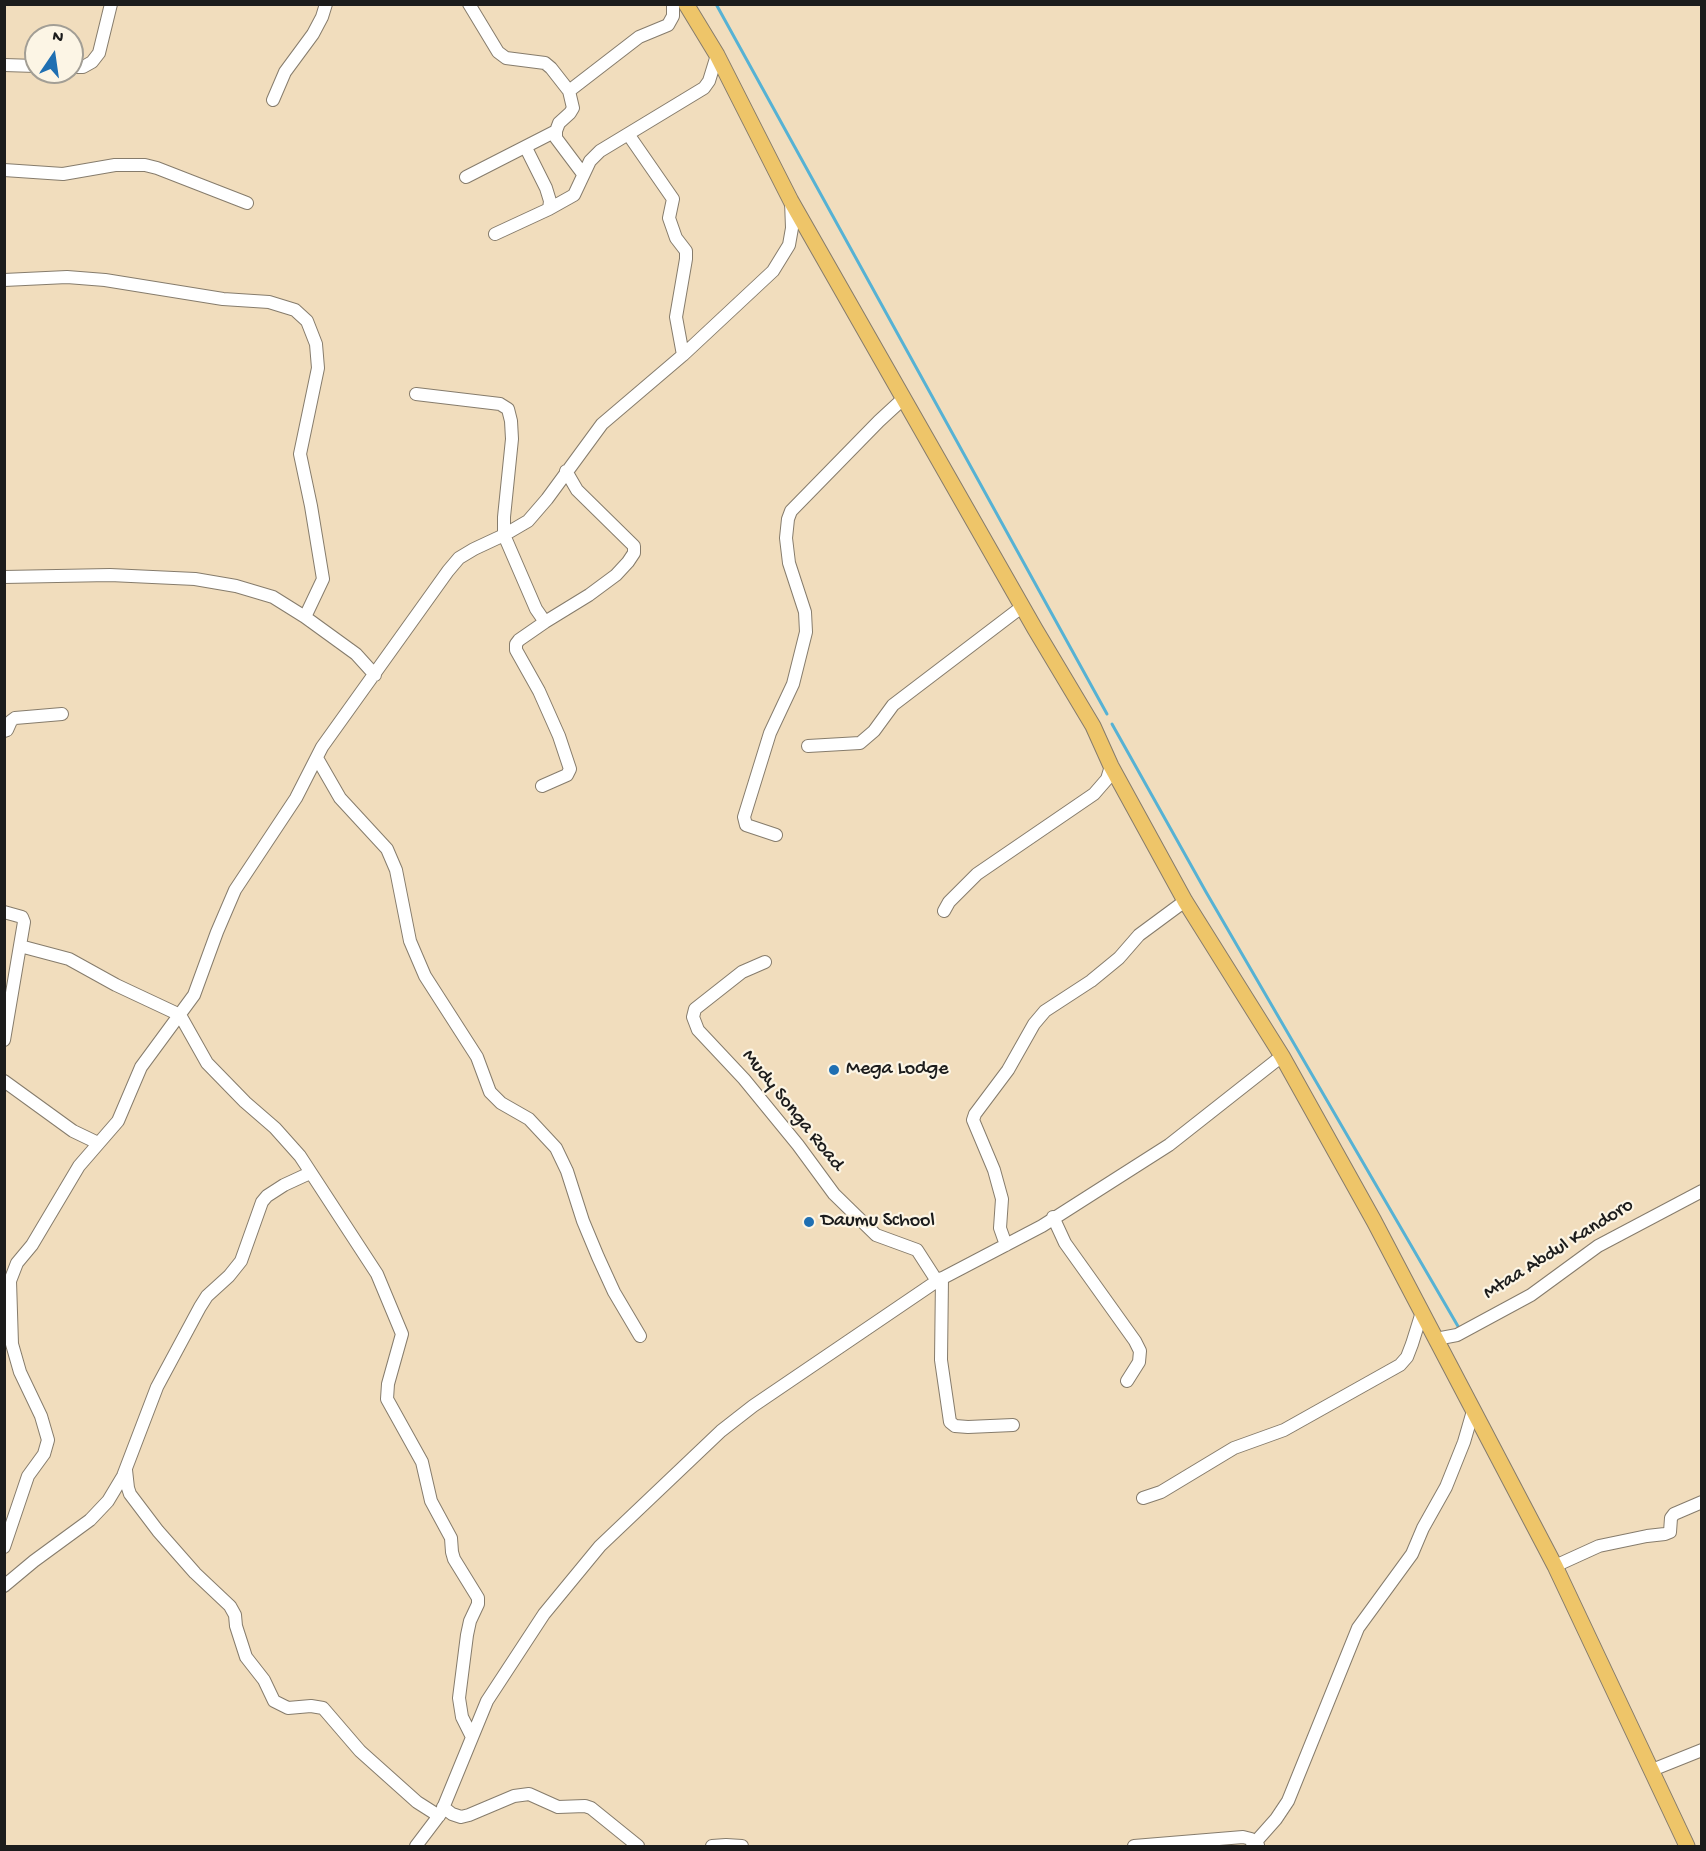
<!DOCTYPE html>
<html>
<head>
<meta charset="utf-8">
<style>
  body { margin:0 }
  #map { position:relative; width:1706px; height:1851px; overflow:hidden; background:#f1ddbd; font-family:"Gochi Hand",sans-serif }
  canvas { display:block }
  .frame { position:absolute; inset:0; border:6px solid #1c1c1c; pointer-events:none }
  .north { position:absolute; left:24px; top:24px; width:60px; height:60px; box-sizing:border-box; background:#fcf5e5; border:2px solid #a29e95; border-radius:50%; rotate:13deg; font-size:16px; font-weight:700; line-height:24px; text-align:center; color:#1c1c1c }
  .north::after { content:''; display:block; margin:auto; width:21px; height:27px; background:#1f6fb2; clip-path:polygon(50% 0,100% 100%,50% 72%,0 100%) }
</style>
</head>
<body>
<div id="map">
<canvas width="1706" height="1851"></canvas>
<div class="frame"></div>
<div class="north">N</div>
</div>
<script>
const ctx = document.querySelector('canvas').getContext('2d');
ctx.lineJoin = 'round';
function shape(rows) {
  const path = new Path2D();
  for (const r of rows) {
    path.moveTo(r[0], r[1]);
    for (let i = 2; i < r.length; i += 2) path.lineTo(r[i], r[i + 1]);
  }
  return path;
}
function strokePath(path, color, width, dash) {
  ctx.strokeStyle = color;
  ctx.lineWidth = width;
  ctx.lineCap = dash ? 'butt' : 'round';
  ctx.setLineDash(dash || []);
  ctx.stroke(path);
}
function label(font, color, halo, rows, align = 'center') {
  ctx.font = font + ' "Gochi Hand",sans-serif';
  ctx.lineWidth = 4.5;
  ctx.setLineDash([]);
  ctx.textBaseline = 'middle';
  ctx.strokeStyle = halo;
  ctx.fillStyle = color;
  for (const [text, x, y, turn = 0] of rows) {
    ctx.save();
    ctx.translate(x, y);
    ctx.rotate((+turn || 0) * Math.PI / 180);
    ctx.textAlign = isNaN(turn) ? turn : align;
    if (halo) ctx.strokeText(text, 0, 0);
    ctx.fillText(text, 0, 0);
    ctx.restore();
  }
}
strokePath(shape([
  [716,4,1107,714],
  [1112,724,1206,892,1459,1328]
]), '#56b2d4', 3);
const minor = shape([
  [469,4,498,52,506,58,545,63,551,68,569,91,573,108,570,113,559,123,556,131,556,138,583,174],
  [4,65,36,66],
  [72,67,83,67,92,62,99,53,111,4],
  [569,91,639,37,668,25,673,16,673,4],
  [273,100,285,72,313,34,322,17,326,4],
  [628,134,673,199,669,218,676,238,686,251,686,259,676,317,683,355],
  [526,148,546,188,550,201,549,209],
  [4,170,63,174,115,165,145,165,157,168,247,203],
  [466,177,556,131],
  [495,234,549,209,574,195,590,161,600,151,704,88,709,81,717,55],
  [4,280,67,277,105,280,223,299,269,302,295,310,307,321,316,344,318,368,300,454,311,506,323,579,305,617],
  [416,394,500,404,508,409,511,421,512,439,504,517,504,535,536,609,545,622],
  [4,577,110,575,195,579,236,586,273,597,305,617,356,654,375,675],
  [4,731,7,730,11,721,15,718,62,714],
  [808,746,860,743,874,731,893,705,1023,606],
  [317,758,340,798,387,849,396,870,410,941,425,976,477,1057,490,1092,501,1103,529,1119,556,1148,567,1171,583,1221,598,1257,614,1292,640,1336],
  [542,786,567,775,570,769,559,736,539,691,516,650,516,644,519,640,545,622,589,595,616,575,628,562,634,553,634,546,577,490,566,471],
  [776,835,746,825,744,817,770,733,793,684,806,632,805,612,789,563,786,538,788,519,791,511,879,421,904,398],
  [944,911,949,902,977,874,1094,794,1107,779,1111,766],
  [4,912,22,917,24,922,4,1040],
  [20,946,69,959,116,985,180,1015,207,1063,245,1102,275,1128,300,1156,377,1274,402,1334,388,1384,387,1399,422,1462,431,1501,451,1538,452,1552,454,1559,478,1598,478,1604,470,1621,467,1635,459,1698,462,1717,472,1737],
  [765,962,742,972,695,1009,693,1017,698,1030,744,1079,798,1145,834,1194,876,1235,917,1250,937,1281],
  [4,1081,73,1131,98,1143],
  [1053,1217,1065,1243,1135,1341,1140,1351,1139,1362,1127,1381],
  [1006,1245,1000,1228,1002,1199,994,1170,973,1120,975,1114,1008,1070,1034,1024,1045,1011,1091,981,1119,958,1139,935,1185,901],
  [942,1278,941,1360,950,1422,955,1426,968,1427,1013,1425],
  [1436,1339,1457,1335,1531,1295,1598,1246,1702,1191],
  [126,1470,128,1488,130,1494,158,1531,195,1573,230,1606,235,1615,236,1626,246,1657,264,1680,274,1701,288,1708,311,1706,323,1708,360,1751,417,1802,439,1816],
  [1143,1498,1161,1492,1234,1448,1284,1430,1400,1365,1407,1357,1412,1344,1422,1312],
  [4,1547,28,1476,44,1454,48,1440,41,1416,20,1372,12,1344,10,1281,17,1263,32,1245,79,1166,118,1121,141,1067,194,995,217,932,235,890,296,798,322,747,448,571,459,558,474,549,504,535,528,521,547,499,602,424,683,355,773,271,789,245,792,228,791,201],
  [1555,1566,1599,1546,1647,1536,1665,1534,1670,1532,1671,1518,1674,1514,1702,1502],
  [4,1586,34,1561,90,1520,108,1501,123,1476,157,1387,200,1307,207,1296,229,1276,241,1261,262,1202,267,1196,284,1185,310,1173],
  [1652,1770,1702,1750],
  [443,1807,452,1814,461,1817,469,1815,514,1796,529,1794,558,1807,585,1806,591,1808,638,1846],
  [416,1846,441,1813,487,1701,544,1614,600,1546,721,1431,753,1406,937,1281,1042,1226,1169,1145,1282,1056],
  [712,1846,726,1845,742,1846],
  [1134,1846,1243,1837,1251,1839,1258,1845],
  [1252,1846,1276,1819,1288,1801,1358,1628,1412,1554,1423,1528,1446,1487,1464,1442,1473,1411]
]);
const major = shape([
  [686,4,717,55,791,201,1035,629,1093,726,1111,766,1185,901,1282,1056,1374,1221,1555,1566,1687,1846]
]);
strokePath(minor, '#867c6c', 14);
strokePath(major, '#867c6c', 17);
strokePath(minor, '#fff', 12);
strokePath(major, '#eec569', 15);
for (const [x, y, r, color] of [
  [834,1070,6,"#1f6fb2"],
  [809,1222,6,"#1f6fb2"]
]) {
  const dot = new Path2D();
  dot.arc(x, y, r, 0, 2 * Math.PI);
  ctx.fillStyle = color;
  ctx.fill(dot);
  strokePath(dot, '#fcf5e5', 2);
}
label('20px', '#1c1c1c', '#fcf5e5', [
  ["Mega Lodge",846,1070],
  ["Daumu School",821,1222]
], 'left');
label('20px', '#1c1c1c', '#fcf5e5', [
  ["Mudy Songa Road",792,1111,51],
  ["Mtaa Abdul Kandoro",1559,1250,-32]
]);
</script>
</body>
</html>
